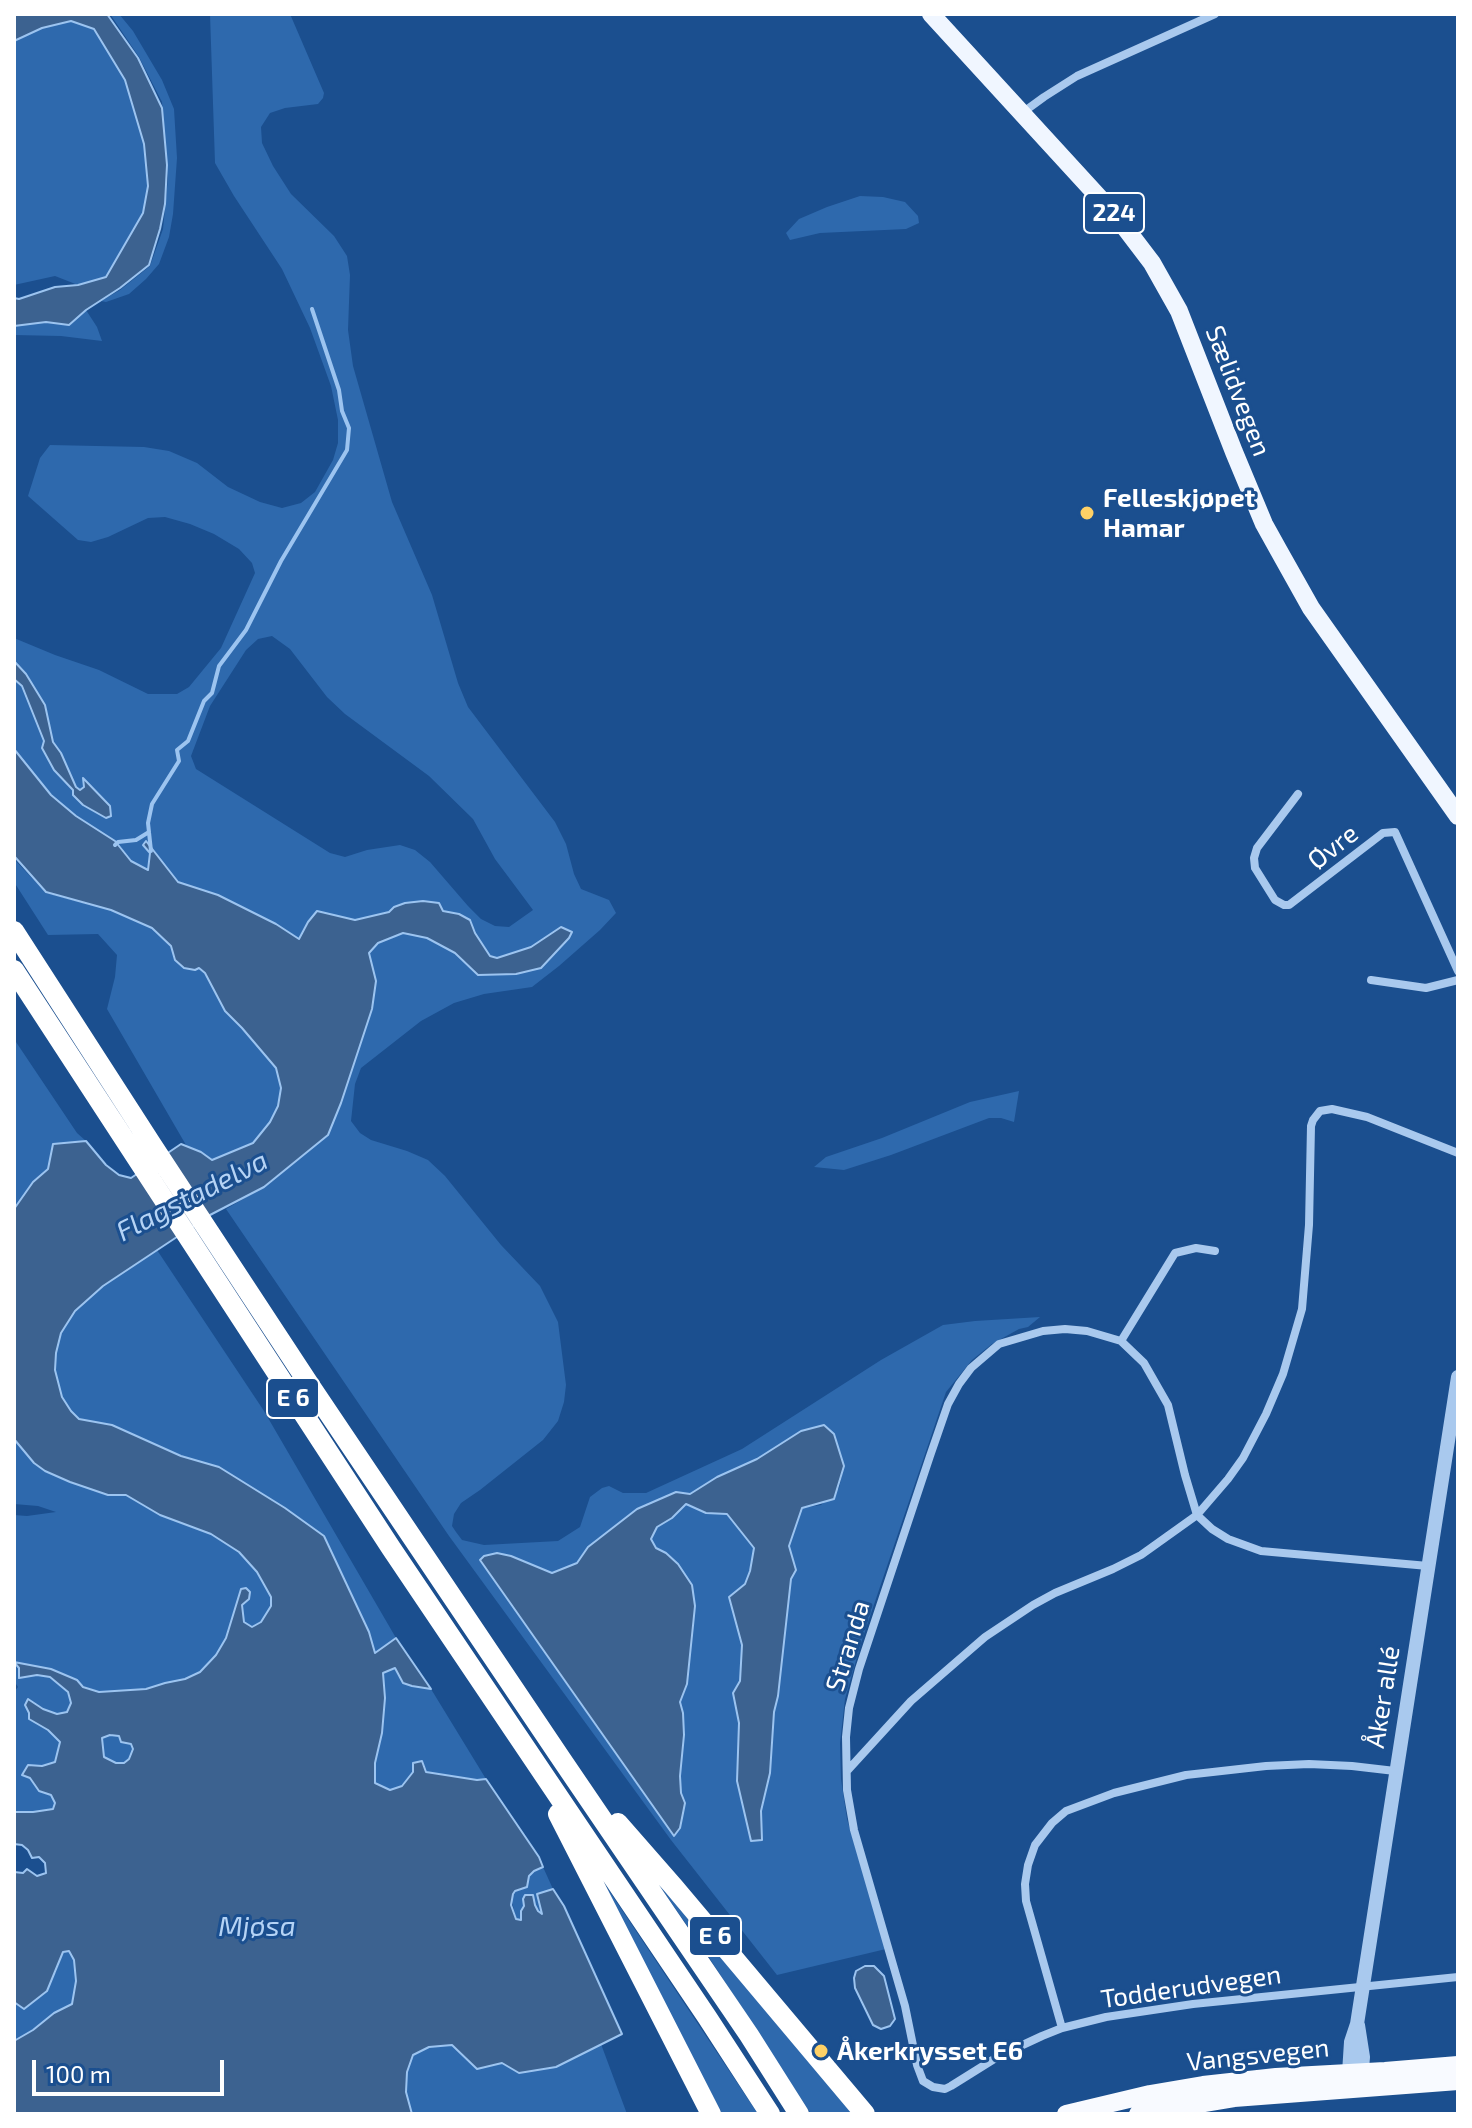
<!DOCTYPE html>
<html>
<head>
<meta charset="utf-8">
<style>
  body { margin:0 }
  #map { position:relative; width:1472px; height:2128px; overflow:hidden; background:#1b4f8f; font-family:"Exo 2",sans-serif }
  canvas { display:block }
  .frame { position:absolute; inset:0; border:16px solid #fff; pointer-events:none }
  .scale { position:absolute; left:32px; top:2060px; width:192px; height:36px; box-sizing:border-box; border:4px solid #fff; border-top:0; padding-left:10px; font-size:24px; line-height:28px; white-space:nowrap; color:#fff; -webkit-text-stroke:6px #1b4f8f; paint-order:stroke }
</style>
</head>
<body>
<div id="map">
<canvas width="1472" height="2128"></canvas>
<div class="frame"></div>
<div class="scale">100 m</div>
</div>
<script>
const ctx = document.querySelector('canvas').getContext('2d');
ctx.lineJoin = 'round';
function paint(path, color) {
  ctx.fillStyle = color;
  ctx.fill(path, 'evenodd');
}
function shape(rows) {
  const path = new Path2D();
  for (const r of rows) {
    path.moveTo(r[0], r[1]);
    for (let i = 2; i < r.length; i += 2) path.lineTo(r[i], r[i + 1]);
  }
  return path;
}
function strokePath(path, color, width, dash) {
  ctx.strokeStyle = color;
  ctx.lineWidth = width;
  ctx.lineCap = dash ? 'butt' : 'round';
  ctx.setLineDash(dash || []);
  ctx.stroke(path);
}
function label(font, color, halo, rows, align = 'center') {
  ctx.font = font + ' "Exo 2",sans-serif';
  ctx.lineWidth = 6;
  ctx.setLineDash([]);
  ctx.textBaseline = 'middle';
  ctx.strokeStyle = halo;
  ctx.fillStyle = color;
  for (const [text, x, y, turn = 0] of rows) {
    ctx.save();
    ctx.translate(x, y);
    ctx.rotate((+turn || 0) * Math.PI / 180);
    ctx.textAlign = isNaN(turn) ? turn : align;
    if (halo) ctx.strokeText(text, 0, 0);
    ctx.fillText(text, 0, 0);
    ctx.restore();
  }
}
paint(shape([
  [110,14,119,14,133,31,162,80,174,109,177,158,173,214,169,237,159,264,146,279,129,294,106,302,101,301,120,290,150,266,163,229,168,178,162,102,139,57],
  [210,14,290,14,324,93,323,98,318,104,285,108,270,113,261,127,262,143,273,166,291,194,334,236,347,256,350,275,348,330,353,366,392,502,432,595,458,683,468,707,555,822,566,844,574,874,581,889,609,900,616,913,600,930,559,966,532,987,484,994,454,1003,421,1021,361,1068,355,1084,351,1121,360,1133,371,1140,407,1151,428,1160,445,1176,501,1245,540,1286,558,1322,566,1385,564,1402,558,1421,543,1440,480,1490,461,1503,454,1514,452,1526,456,1532,462,1540,484,1545,558,1541,580,1527,590,1497,602,1488,609,1486,623,1493,646,1493,742,1449,881,1360,943,1325,975,1321,1040,1317,1028,1327,1019,1329,992,1344,972,1360,946,1392,862,1640,845,1699,840,1743,841,1779,847,1819,886,1949,777,1975,671,1840,449,1536,226,1209,264,1187,328,1135,341,1103,372,1009,376,981,369,953,378,943,403,933,427,938,455,953,478,975,516,974,561,927,531,947,497,958,490,956,475,933,470,920,459,914,443,911,423,901,405,903,394,907,389,912,355,920,317,911,308,922,300,939,276,924,218,895,178,882,146,841,150,853,148,870,131,861,115,841,76,816,51,795,14,749,14,638,55,655,99,670,148,694,177,694,189,687,221,648,255,573,252,563,239,549,214,534,190,524,165,517,148,518,108,537,91,542,78,540,28,496,40,458,50,445,144,447,169,451,197,463,228,487,260,502,282,508,301,503,315,492,333,460,338,443,338,420,331,386,310,328,282,269,234,196,215,163],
  [272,636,290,649,327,697,345,714,429,776,473,819,495,859,533,910,509,927,495,926,481,919,468,906,430,862,415,850,400,845,367,850,345,857,330,853,196,769,191,756,210,706,246,650,258,639],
  [801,1431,838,1448,844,1466,839,1488,821,1505,802,1508,789,1546,796,1570,791,1579,778,1696,774,1712,770,1773,761,1811,762,1840,737,1781,739,1723,733,1693,740,1681,742,1645,729,1597,745,1584,750,1572,754,1548,727,1514,706,1513,686,1504,672,1518,657,1527,651,1539,656,1548,666,1553,678,1564,692,1585,695,1606,680,1702,683,1713,684,1735,680,1776,681,1793,685,1803,680,1828,511,1556,552,1573,577,1563,588,1547,599,1539,690,1494,717,1477,757,1459],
  [72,21,94,29,125,80,144,144,148,186,143,213,106,277,78,285,55,276,14,285,14,41,42,28],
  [860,196,883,197,905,202,918,216,919,223,906,229,820,233,790,240,786,233,799,219,827,207],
  [86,310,97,327,102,341,61,336,14,335,14,326,46,322,69,325],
  [14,859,46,893,111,910,152,928,171,946,175,960,184,968,195,970,199,968,205,973,225,1011,242,1028,276,1068,281,1087,278,1106,270,1122,253,1144,212,1160,186,1145,107,1009,115,977,117,955,98,934,48,935,14,882],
  [14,1039,77,1133,86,1141,53,1144,48,1169,33,1182,14,1209],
  [1019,1091,1014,1122,1001,1118,989,1118,891,1155,844,1170,814,1167,826,1157,882,1138,970,1102],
  [157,1250,264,1411,396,1638,375,1654,369,1632,324,1536,285,1508,219,1467,181,1456,112,1425,79,1419,71,1411,62,1397,55,1370,56,1353,61,1333,75,1311,103,1286],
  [14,1439,34,1463,70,1482,108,1495,126,1495,160,1515,211,1534,239,1552,257,1572,271,1597,271,1606,268,1613,261,1622,252,1627,243,1621,241,1605,234,1610,226,1638,216,1655,200,1672,185,1679,165,1683,146,1689,99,1692,35,1667,14,1662,14,1515,27,1516,56,1512,38,1506,14,1504],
  [14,1663,19,1667,19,1678,37,1675,50,1677,59,1683,68,1692,71,1703,67,1712,57,1714,43,1709,29,1699,29,1719,48,1730,60,1742,55,1762,42,1766,28,1765,23,1775,30,1778,39,1791,51,1795,56,1803,53,1809,33,1812,14,1812,16,1697,14,1692,18,1687,14,1681],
  [395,1668,412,1686,431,1689,486,1779,477,1780,426,1772,422,1761,402,1786,390,1790,375,1783,375,1763,382,1732,385,1698,383,1673],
  [110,1735,120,1736,131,1744,133,1749,129,1759,123,1764,116,1763,103,1757,102,1738],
  [642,1860,858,2114,811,2114,708,1956],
  [543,1867,553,1889,540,1894,540,1905,543,1910,543,1914,538,1911,533,1899,524,1907,521,1921,516,1919,511,1897,515,1891,527,1887,529,1876,534,1871],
  [594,1868,758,2114,722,2114],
  [69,1951,74,1960,76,1981,72,2004,54,2013,33,2030,14,2041,14,2002,24,2009,56,1972,63,1952],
  [601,2044,627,2114,412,2114,406,2092,407,2072,413,2055,429,2047,452,2045,477,2069,502,2063,556,2067]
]), '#2e69ad');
const water = shape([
  [14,14,107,14,138,58,162,108,167,165,165,204,160,229,149,265,120,288,86,310,69,325,46,322,14,326,14,298,19,299,55,287,78,285,106,277,143,213,148,186,144,144,125,80,94,29,71,21,42,28,14,41,14,14],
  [14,661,26,674,45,705,53,742,61,753,76,787,80,790,84,787,83,778,110,806,111,816,106,818,83,805,73,795,73,790,54,770,42,748,44,741,22,686,14,679,14,661],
  [14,749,51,795,76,816,115,841,131,861,148,870,150,853,143,845,146,841,178,882,218,895,276,924,299,939,308,922,317,911,355,920,389,912,394,907,405,903,423,901,439,903,443,911,459,914,470,920,475,933,490,956,497,958,531,947,561,927,572,932,569,938,541,968,516,974,478,975,455,953,427,938,403,933,378,943,369,953,376,981,372,1009,341,1103,328,1135,264,1187,210,1215,103,1286,75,1311,61,1333,56,1353,55,1370,62,1397,71,1411,79,1419,112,1425,181,1456,219,1467,285,1508,324,1536,369,1632,375,1653,396,1638,431,1689,412,1686,403,1683,395,1668,383,1673,385,1698,382,1733,375,1763,375,1783,390,1790,402,1786,413,1772,413,1763,422,1761,426,1772,477,1780,486,1779,539,1857,543,1867,534,1871,529,1876,527,1887,515,1891,513,1894,511,1905,516,1919,521,1920,521,1911,524,1906,523,1899,525,1895,533,1895,535,1905,538,1911,542,1914,537,1894,553,1889,564,1906,622,2034,556,2067,519,2073,502,2063,477,2069,452,2045,429,2047,413,2055,407,2072,406,2092,412,2114,14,2114,14,2041,33,2030,54,2013,72,2004,76,1981,74,1960,69,1951,63,1952,47,1991,24,2009,14,2002,14,1872,23,1873,27,1869,37,1876,46,1873,45,1863,39,1857,32,1858,28,1850,22,1845,14,1844,14,1812,33,1812,53,1809,55,1803,51,1795,39,1791,30,1778,22,1775,28,1765,42,1766,55,1762,60,1742,48,1730,29,1719,29,1713,25,1705,28,1699,43,1709,57,1714,67,1712,71,1703,68,1692,50,1677,37,1675,19,1678,19,1668,14,1662,51,1669,77,1680,83,1687,99,1692,146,1689,165,1683,185,1679,200,1672,216,1655,226,1638,241,1589,246,1588,250,1592,249,1599,242,1605,244,1622,252,1627,261,1622,271,1606,271,1597,257,1572,239,1552,211,1534,160,1515,126,1495,108,1495,70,1482,45,1471,34,1463,14,1439,14,1209,33,1182,48,1169,53,1144,86,1141,106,1165,119,1175,131,1178,181,1144,201,1152,212,1160,253,1143,270,1122,278,1106,281,1088,276,1068,242,1028,225,1011,205,973,199,968,195,970,184,968,175,960,171,946,152,928,111,910,46,892,15,857,14,749],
  [110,1735,119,1736,121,1742,131,1744,133,1749,129,1759,124,1763,116,1763,104,1757,102,1738,110,1735],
  [824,1425,834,1434,844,1466,834,1499,802,1508,789,1546,796,1570,791,1579,778,1696,774,1712,770,1773,761,1811,762,1840,751,1841,737,1781,739,1723,733,1693,740,1681,742,1645,729,1597,745,1584,750,1571,754,1548,727,1514,706,1513,686,1504,672,1518,657,1527,651,1539,656,1548,666,1553,678,1564,692,1585,695,1606,687,1684,680,1702,683,1713,684,1735,680,1776,681,1793,685,1803,680,1828,674,1836,480,1560,484,1556,497,1553,511,1556,552,1573,577,1563,588,1547,637,1509,676,1492,690,1494,717,1477,757,1459,801,1431,824,1425],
  [865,1966,874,1966,884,1976,895,2019,890,2026,881,2029,873,2025,855,1988,854,1978,856,1971,865,1966]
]);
paint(water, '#3c6290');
strokePath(water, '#9cc4f0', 2);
strokePath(shape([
  [115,845,118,842,136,840,149,832],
  [151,851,148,823,152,804,179,761,177,750,188,741,204,701,212,693,219,666,246,630,281,561,347,450,349,428,342,411,339,390,312,309]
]), '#9cc4f0', 4);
strokePath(shape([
  [1022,113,1044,97,1077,76,1215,14],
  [1298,794,1257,848,1254,858,1255,868,1275,900,1284,905,1289,905,1383,833,1395,832,1458,971],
  [1371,980,1426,988,1458,980],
  [1121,1341,1175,1253,1196,1248,1215,1251],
  [1428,1566,1261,1551,1228,1539,1212,1529,1197,1515,1185,1475,1168,1405,1144,1363,1121,1341,1087,1331,1065,1329,1043,1331,999,1344,971,1368,959,1384,948,1404,930,1456,859,1669,849,1708,846,1737,847,1790,854,1830,905,2006,917,2065,923,2081,933,2087,945,2089,951,2086,999,2056,1042,2036,1062,2028,1106,2017,1193,2004,1458,1977],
  [847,1771,911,1701,985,1637,1033,1605,1055,1593,1113,1569,1141,1555,1197,1515,1228,1479,1243,1458,1266,1414,1283,1374,1302,1309,1309,1225,1311,1126,1313,1120,1320,1111,1332,1109,1367,1117,1458,1153],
  [1062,2028,1026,1901,1025,1884,1028,1865,1035,1845,1052,1823,1066,1811,1114,1793,1186,1775,1266,1766,1309,1764,1352,1766,1395,1771]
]), '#a9c9ee', 8);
strokePath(shape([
  [1358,2025,1363,2057,1361,2079],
  [1355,2082,1349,2073,1351,2042,1357,2024,1458,1377]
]), '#a9c9ee', 14);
strokePath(shape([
  [931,14,1117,217,1152,263,1179,311,1234,452,1264,524,1279,551,1311,608,1458,816]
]), '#f0f6ff', 18);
strokePath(shape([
  [1066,2114,1150,2094,1203,2085,1276,2077,1385,2071,1458,2065],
  [1138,2114,1234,2098,1458,2081]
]), '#f8faff', 18);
strokePath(shape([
  [14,931,152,1145,311,1387,562,1760,749,2035,799,2114],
  [14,970,391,1548,707,2017,770,2114],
  [558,1814,711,2114],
  [618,1823,674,1887,865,2114]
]), '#fff', 20);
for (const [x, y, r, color] of [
  [1087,513,8,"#ffd166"],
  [821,2051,8,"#ffd166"]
]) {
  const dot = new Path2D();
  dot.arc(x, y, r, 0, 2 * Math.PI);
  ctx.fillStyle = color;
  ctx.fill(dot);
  strokePath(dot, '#1b4f8f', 3);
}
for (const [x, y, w] of [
  [1114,213,60],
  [293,1398,52],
  [715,1936,52]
]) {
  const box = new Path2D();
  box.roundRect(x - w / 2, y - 20, w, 40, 6);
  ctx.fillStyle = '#1b4f8f';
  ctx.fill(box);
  strokePath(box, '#fff', 2);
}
label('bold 24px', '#fff', null, [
  ["224",1114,213],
  ["E 6",293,1398],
  ["E 6",715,1936]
]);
label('26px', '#fff', '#1b4f8f', [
  ["Sælidvegen",1238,391,69],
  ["Øvre",1333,847,-38],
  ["Stranda",848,1646,-73],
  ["Åker allé",1383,1697,-81],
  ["Todderudvegen",1191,1987,-8],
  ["Vangsvegen",1258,2055,-6]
]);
label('bold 26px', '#fff', '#1b4f8f', [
  ["Felleskjøpet",1103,498],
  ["Hamar",1103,528],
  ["Åkerkrysset E6",837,2051]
], 'left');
label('italic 28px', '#b5d3f5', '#1b4f8f', [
  ["Flagstadelva",192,1196,-27],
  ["Mjøsa",257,1927]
]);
</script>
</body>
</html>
